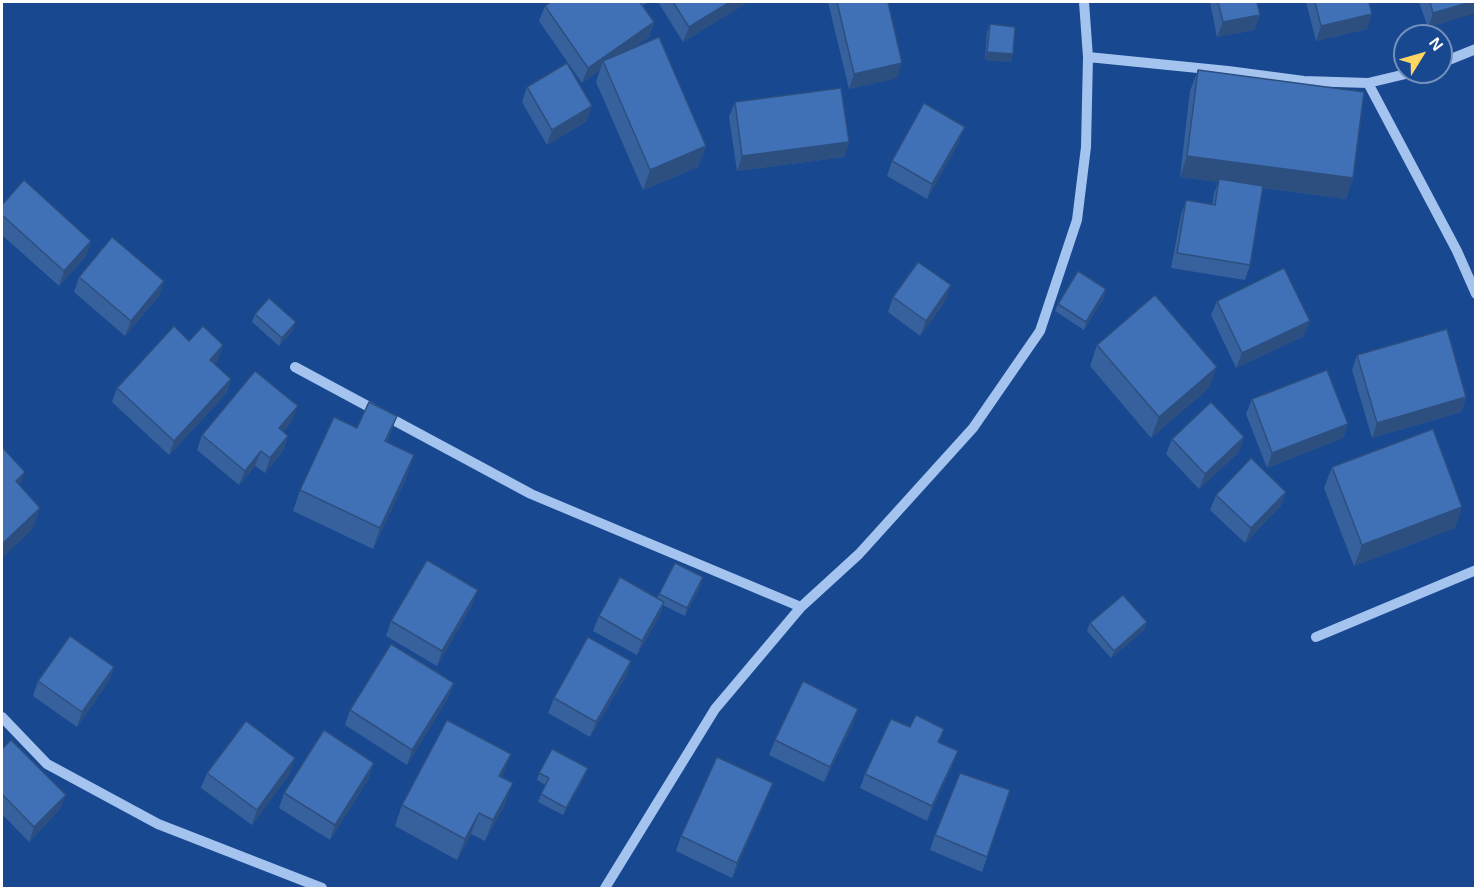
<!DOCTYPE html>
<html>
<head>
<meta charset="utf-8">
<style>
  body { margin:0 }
  #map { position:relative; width:1477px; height:890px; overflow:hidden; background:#18488f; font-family:Helvetica,sans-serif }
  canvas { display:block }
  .frame { position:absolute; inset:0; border:3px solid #fff; pointer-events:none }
  .north { position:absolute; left:1393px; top:24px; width:60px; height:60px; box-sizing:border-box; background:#18488f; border:2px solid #7491bc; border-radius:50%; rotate:53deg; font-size:16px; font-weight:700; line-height:24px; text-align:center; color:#fff }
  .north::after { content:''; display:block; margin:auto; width:21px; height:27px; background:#ffd662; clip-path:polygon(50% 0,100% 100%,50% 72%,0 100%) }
</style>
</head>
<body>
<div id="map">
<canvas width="1477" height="890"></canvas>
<div class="frame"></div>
<div class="north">N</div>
</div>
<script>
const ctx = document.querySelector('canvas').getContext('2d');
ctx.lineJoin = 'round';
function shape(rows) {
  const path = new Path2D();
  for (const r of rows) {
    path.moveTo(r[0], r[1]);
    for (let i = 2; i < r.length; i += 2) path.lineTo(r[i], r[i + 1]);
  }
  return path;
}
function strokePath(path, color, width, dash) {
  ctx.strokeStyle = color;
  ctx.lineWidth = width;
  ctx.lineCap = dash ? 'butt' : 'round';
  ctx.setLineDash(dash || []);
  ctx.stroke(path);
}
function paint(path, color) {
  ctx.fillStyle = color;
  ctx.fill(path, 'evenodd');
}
strokePath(shape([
  [1088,57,1228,71,1304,81,1368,83,1414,72],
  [1441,63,1476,49],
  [1368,83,1457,251,1476,294],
  [295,367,531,494,801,607],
  [1316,637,1476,570],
  [2,717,47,764,158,824,322,888],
  [605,888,715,709,801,607,859,554,973,428,1040,331,1077,220,1086,147,1088,57,1084,2]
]), '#a4c4ef', 10);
paint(shape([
  [551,2,649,2,643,5,654,22,649,37,631,49,706,146,698,167,643,190,596,82,600,70,582,83,539,21,545,6],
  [658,2,748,2,683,42],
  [828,2,888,2,897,78,849,89],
  [1210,2,1257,2,1260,15,1254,30,1217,37],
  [1306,2,1369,2,1367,29,1316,41],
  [1419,2,1476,2,1428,28],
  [990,24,1011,62,985,60,987,32],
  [1198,70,1353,178,1346,199,1263,188,1250,265,1245,280,1171,268,1181,215,1186,200,1212,205,1214,194,1218,182,1180,177,1190,91],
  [527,87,587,121,547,145,522,102],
  [735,102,849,142,844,157,737,171,729,117],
  [959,142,927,199,887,176,892,161],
  [2,205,91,241,86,256,59,286,2,235],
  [79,277,164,281,159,296,125,336,74,292],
  [1106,289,1104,297,1084,330,1055,311,1058,304],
  [893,297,946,300,920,336,888,312],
  [1217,301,1304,336,1236,368,1211,315],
  [255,314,293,330,279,346,252,322],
  [189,341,218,360,214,364,231,379,226,394,169,455,112,402,117,388],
  [1097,345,1209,388,1151,438,1090,366],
  [1357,355,1466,397,1461,412,1372,438,1352,370],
  [1252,399,1348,424,1343,438,1267,468,1246,414],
  [397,416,387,442,407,476,373,549,293,511,300,490,357,428],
  [292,421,283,432,288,436,283,451,265,473,255,466,239,485,197,450,202,435],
  [1244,437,1239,452,1199,489,1166,454,1172,439],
  [1332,467,1455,528,1354,566,1324,488],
  [1286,492,1280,507,1245,543,1210,510,1216,495],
  [703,577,701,585,685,616,663,605,659,617,637,655,593,631,599,616,657,598,659,594],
  [472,605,437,666,386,636,391,621],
  [1147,622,1144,630,1111,658,1087,631,1090,623],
  [631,661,626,676,590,737,548,713,554,698],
  [114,667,108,682,77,727,33,696,38,681],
  [454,683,448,698,407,765,345,725,350,710],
  [858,709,853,724,824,782,769,755,775,740],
  [910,727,944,729,939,742,958,751,952,766,927,821,860,788,865,774],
  [2,749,60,809,29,842,2,814],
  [511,754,502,777,505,804,485,841,471,834,457,860,395,826,402,805],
  [588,768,585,776,563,815,538,802,545,785,537,780,539,773],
  [207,773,290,773,252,825,201,788],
  [369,778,330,840,279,808,284,793],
  [1010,790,982,872,930,850,935,835],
  [767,798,732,878,676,851,681,836]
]), '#37619d');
paint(shape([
  [730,2,748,2,683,42,689,27],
  [1471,2,1476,2,1476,13,1428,28,1433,13],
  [1372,14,1367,29,1316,41,1321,26],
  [1260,15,1254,30,1217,37,1223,22],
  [654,22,649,37,606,66,603,61,600,70,582,83,588,68],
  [987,52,1013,54,1011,62,985,60],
  [902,63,897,78,849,89,854,74],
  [592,106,587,121,547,145,552,130],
  [965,127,959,142,927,199,932,184],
  [849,142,844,157,737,171,742,156],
  [706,146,698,167,643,190,650,170],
  [1187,156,1353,178,1346,199,1219,182,1219,179,1218,182,1180,177],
  [91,241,86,256,59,286,64,271],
  [164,281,159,296,125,336,131,321],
  [951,285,946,300,920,336,926,321],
  [1106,289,1104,297,1084,330,1086,322],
  [1310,321,1304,336,1236,368,1242,353],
  [296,322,293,330,279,346,282,338],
  [223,345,218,360,204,375,210,360],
  [1217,367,1209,388,1151,438,1159,417],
  [231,379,226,394,169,455,174,441],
  [1466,397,1461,412,1372,438,1377,423],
  [298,406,292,421,274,443,279,428],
  [397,416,389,437,377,462,385,441],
  [1348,424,1343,438,1267,468,1272,453],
  [288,436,283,451,265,473,270,458],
  [1244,437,1239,452,1199,489,1205,474],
  [261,451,255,466,239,485,245,471],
  [414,455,407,476,373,549,380,528],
  [25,472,17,493,16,481],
  [1286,492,1280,507,1245,543,1251,528],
  [1462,507,1455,528,1354,566,1362,545],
  [40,508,33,529,2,558,2,544],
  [703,577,701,585,685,616,687,608],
  [478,590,472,605,437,666,442,651],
  [664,602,659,617,637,655,642,641],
  [1147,622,1144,630,1111,658,1114,651],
  [631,661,626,676,590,737,596,722],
  [114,667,108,682,77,727,82,712],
  [454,683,448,698,407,765,412,750],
  [858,709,853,724,824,782,830,767],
  [958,751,952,766,927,821,932,806],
  [511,754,503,775,491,796,499,776],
  [295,758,290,773,252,825,257,810],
  [374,763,369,778,330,840,335,825],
  [588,768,585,776,563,815,566,808],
  [513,783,505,804,485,841,493,820],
  [773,783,767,798,732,878,737,863],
  [66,795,60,809,29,842,34,827],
  [479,813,471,834,457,860,465,839]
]), '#2d4f80');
const building = shape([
  [551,2,640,2,654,22,588,68,545,6,551,2],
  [673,2,730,2,689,27,673,2],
  [837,2,888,2,902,63,854,74,837,2],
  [1218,2,1257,2,1260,15,1223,22,1218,2],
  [1315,2,1369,2,1372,14,1321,26,1315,2],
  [1430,2,1471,2,1433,13,1430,2],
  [990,24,1015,27,1013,54,987,52,990,24],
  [659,37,706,146,650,170,603,61,659,37],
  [567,63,592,106,552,130,527,87,567,63],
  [1198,70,1364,92,1353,178,1187,156,1198,70],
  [841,88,849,142,742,156,735,102,841,88],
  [924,103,965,127,932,184,892,161,924,103],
  [1219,179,1263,186,1250,265,1177,253,1186,200,1215,205,1219,179],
  [24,180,91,241,64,271,2,215,2,205,24,180],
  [112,237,164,281,131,321,79,277,112,237],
  [918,262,951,285,926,321,893,297,918,262],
  [1284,268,1310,321,1242,353,1217,301,1284,268],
  [1078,271,1106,289,1086,322,1058,304,1078,271],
  [1155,295,1217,367,1159,417,1097,345,1155,295],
  [269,298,296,322,282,338,255,314,269,298],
  [174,326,189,341,203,326,223,345,210,360,231,379,174,441,117,388,174,326],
  [1447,329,1466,397,1377,423,1357,355,1447,329],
  [1327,370,1348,424,1272,453,1252,399,1327,370],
  [255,371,298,406,279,428,288,436,270,458,261,451,245,471,202,435,255,371],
  [369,402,397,416,385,441,414,455,380,528,300,490,334,417,357,428,369,402],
  [1211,402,1244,437,1205,474,1172,439,1211,402],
  [1433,429,1462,507,1362,545,1332,467,1433,429],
  [2,447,25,472,16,481,40,508,2,544,2,447],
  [1251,458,1286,492,1251,528,1216,495,1251,458],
  [427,560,478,590,442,651,391,621,427,560],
  [675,563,703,577,687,608,659,594,675,563],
  [620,577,664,602,642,641,599,616,620,577],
  [1123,595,1147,622,1114,651,1090,623,1123,595],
  [70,636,114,667,82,712,38,681,70,636],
  [588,637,631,661,596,722,554,698,588,637],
  [391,644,454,683,412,750,350,710,391,644],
  [803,681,858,709,830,767,775,740,803,681],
  [916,715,944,729,938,742,958,751,932,806,865,774,891,719,910,727,916,715],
  [447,720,511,754,499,776,513,783,493,820,479,813,465,839,402,805,447,720],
  [246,721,295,758,257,810,207,773,246,721],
  [324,730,374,763,335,825,284,793,324,730],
  [11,740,66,795,34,827,2,794,2,749,11,740],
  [552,749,588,768,566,808,541,794,549,778,539,773,552,749],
  [717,757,773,783,737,863,681,836,717,757],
  [960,773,1010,790,987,857,935,835,960,773]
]);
paint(building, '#4071b7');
strokePath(building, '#2d4f80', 1.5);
</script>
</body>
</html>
